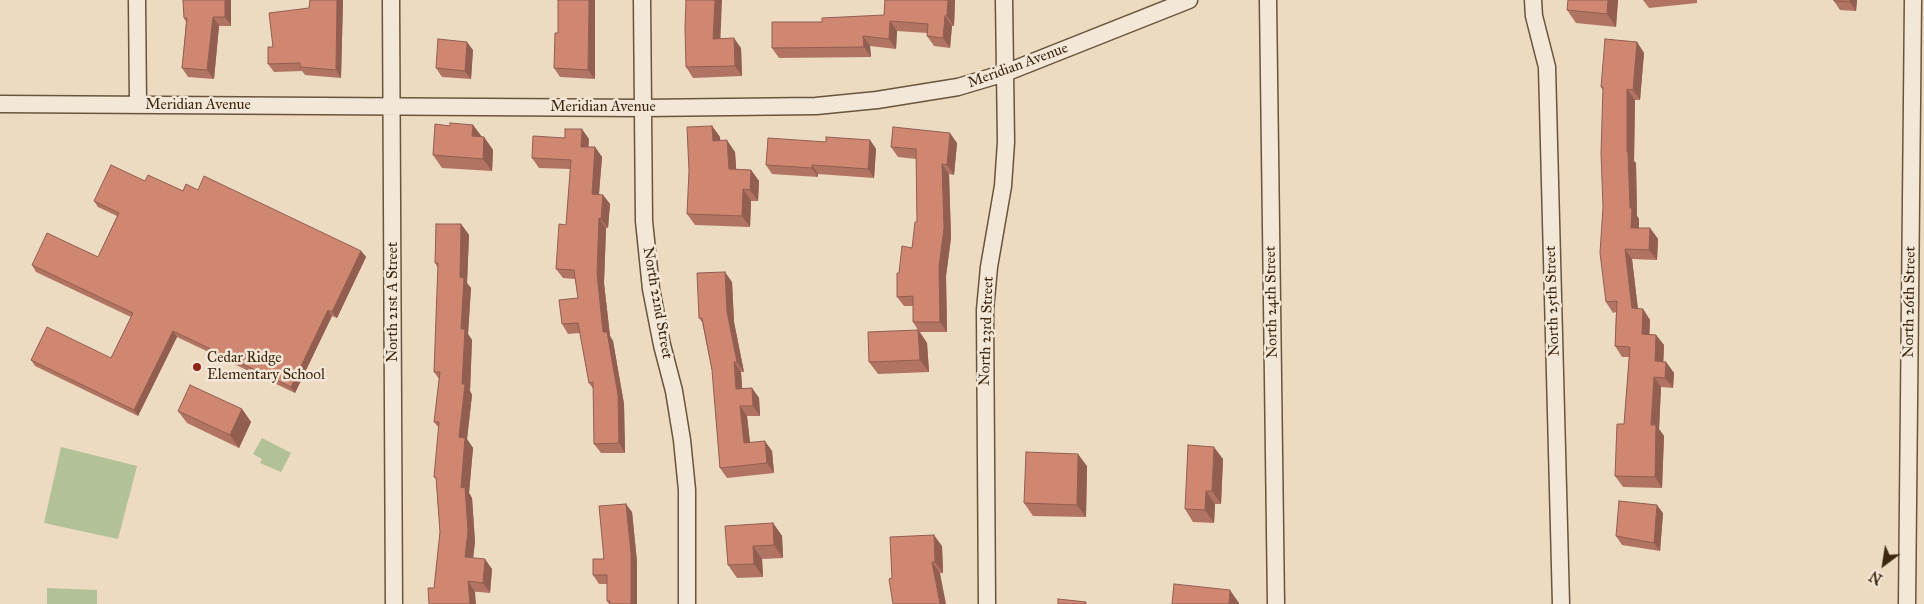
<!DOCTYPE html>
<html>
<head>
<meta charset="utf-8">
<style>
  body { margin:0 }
  #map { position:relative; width:1924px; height:604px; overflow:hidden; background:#ecdac1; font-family:"IM FELL Great Primer",serif }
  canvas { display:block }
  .north { position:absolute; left:1859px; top:539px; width:50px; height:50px; -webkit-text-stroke:4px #f3e7d7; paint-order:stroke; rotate:211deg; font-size:14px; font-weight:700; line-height:20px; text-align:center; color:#3d270f }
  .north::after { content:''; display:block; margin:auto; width:18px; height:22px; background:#3d270f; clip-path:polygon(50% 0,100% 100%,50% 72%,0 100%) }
</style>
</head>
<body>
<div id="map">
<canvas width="1924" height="604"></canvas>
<div class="north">N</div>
</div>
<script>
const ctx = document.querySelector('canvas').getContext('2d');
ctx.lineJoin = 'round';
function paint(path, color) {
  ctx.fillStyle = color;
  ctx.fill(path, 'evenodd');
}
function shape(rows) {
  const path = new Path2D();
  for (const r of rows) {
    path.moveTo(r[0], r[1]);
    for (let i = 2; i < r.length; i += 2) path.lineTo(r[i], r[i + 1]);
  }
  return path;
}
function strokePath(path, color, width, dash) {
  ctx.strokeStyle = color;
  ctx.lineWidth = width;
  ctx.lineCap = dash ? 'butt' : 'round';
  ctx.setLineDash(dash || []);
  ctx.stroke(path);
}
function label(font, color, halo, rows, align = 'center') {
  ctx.font = font + ' "IM FELL Great Primer",serif';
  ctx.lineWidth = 5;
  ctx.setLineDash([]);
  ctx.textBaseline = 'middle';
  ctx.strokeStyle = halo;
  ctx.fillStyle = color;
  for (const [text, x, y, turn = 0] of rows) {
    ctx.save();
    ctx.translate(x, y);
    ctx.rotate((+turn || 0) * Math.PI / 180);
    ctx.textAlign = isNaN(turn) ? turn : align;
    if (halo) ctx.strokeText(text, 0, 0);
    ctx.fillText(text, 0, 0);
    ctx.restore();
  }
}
paint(shape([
  [262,438,291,453,281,472,260,463,262,459,253,454],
  [61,447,137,466,118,539,44,523],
  [47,588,97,590,97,604,47,604]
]), '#b2c198');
const street = shape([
  [137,0,138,105],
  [391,0,394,604],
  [642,0,644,221,651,289,662,345,674,391,682,440,687,490,687,604],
  [1268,0,1276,604],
  [1533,0,1534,16,1547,67,1561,604],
  [0,104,643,108,816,106,877,100,958,87,1005,73,1189,0],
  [987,604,985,310,989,267,1003,186,1006,142,1004,0],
  [1907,604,1913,0]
]);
strokePath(street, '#69543c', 19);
strokePath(street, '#f3e7d7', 16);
paint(shape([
  [183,0,231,0,231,26,219,26,214,79,188,77,182,68,186,22,184,18],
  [310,0,343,0,341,78,305,75,302,71,274,72,268,64,273,47,309,8],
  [558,0,595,79,560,77,554,68,558,33],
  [885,0,955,0,954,26,952,26,950,48,934,46,927,36,927,33,897,31,896,49,870,46,871,57,779,58,772,48,822,22,884,15],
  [1618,0,1616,27,1576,23,1567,10],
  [1643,0,1697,0,1697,3,1649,8],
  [1834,0,1857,0,1856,11,1840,10,1834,1],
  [721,38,741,48,742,76,693,78,686,67],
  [1637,42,1644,53,1640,100,1635,100,1634,161,1636,163,1637,216,1639,219,1639,228,1650,228,1658,239,1657,260,1632,259,1638,309,1643,309,1650,320,1649,334,1656,335,1664,345,1663,362,1666,362,1674,373,1673,388,1661,387,1659,429,1664,436,1662,488,1623,487,1615,476,1624,424,1629,357,1622,357,1615,346,1616,312,1613,313,1606,302,1603,207,1603,90,1601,87],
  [473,50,471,79,442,77,436,68],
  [473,125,482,137,484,137,493,150,492,171,442,168,433,155,450,126],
  [712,126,720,137,720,141,735,152,736,169,751,170,759,181,758,201,751,201,750,227,695,225,687,214],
  [589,139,588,147,595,147,602,157,599,195,603,195,610,204,608,228,606,228,604,283,610,336,613,341,624,404,625,453,601,453,594,444,594,390,589,383,580,333,568,334,562,324,578,298,575,279,563,278,556,269,566,225,570,169,539,168,532,158],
  [870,140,876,149,874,178,818,174,818,177,772,174,766,165],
  [957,143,954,175,949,174,951,238,946,276,947,332,920,332,927,343,929,372,878,374,869,362,918,330,913,322,913,306,904,306,897,297,899,273,912,248,917,222,916,159,898,157,891,147],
  [145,181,183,191,198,190,361,251,366,257,337,318,332,316,295,393,177,337,138,416,35,366,31,360,111,358,131,317,36,272,32,265,98,257,117,216,98,207,94,201],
  [461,224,469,235,467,283,471,288,468,334,472,340,470,391,472,395,467,439,473,448,469,493,472,498,475,542,473,558,492,569,490,593,434,588,440,532,436,479,434,477,439,428,434,422,439,379,434,372,438,268,435,263],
  [732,282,734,322,744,372,741,372,742,388,752,388,759,398,760,416,747,416,750,442,772,451,774,473,727,478,720,468,712,370,702,322,699,318],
  [242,409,251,422,239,448,187,423,178,411],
  [1223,459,1221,504,1215,504,1214,523,1193,522,1185,509],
  [1087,466,1086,517,1033,516,1024,503],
  [632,512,637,562,637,604,609,604,607,601,607,584,599,584,593,575],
  [1663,513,1660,551,1622,545,1616,536],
  [773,523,782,536,783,558,762,559,763,577,737,578,728,565],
  [942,546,943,573,892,578]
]), '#b27462');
paint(shape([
  [225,0,231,0,231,26,225,17],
  [337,0,343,0,341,78,336,70],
  [589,0,595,0,595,79,588,70],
  [715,0,722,0,720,49,713,39],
  [948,0,955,0,954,26,947,16],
  [1608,0,1618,0,1616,27,1607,14],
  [1850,0,1857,0,1856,11,1850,2],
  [945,16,952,26,950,48,943,38],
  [213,17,219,26,214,79,207,70],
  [890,21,897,31,896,49,889,39],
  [863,36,870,46,871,57,864,47],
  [734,38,741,48,742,76,735,66],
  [467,42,473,50,471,79,465,71],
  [1637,42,1644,53,1640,100,1633,90],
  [1627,89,1635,100,1634,161,1636,163,1637,216,1639,219,1639,238,1631,228,1630,208,1627,152],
  [473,125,482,137,472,136],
  [712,126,720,137,721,152,713,141],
  [582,129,589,139,588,156,581,147],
  [950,133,957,143,954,175,947,165],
  [484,137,493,150,492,171,483,159],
  [727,140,735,152,737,180,729,169],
  [870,140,876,149,874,178,868,169],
  [595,147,602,157,598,204,592,194],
  [942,164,949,174,951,238,946,276,947,332,940,322,939,267],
  [812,165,818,174,818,177,812,168],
  [751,170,759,181,758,201,750,190],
  [743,189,751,201,750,227,742,216],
  [603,195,610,204,608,228,601,219],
  [599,218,606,228,604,283,610,336,613,341,624,404,625,453,619,443,603,332,597,273],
  [461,224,469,235,467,283,471,288,468,334,472,340,470,391,472,395,467,439,473,448,469,493,472,498,475,542,472,567,465,557,459,437,462,384,460,277],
  [1650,228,1658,239,1657,260,1649,250],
  [1625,249,1632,259,1639,319,1632,308],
  [361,251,366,257,337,318,332,312],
  [725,272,732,282,734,322,744,372,737,362,727,312],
  [1643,309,1650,320,1649,345,1642,334],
  [328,310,332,316,295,393,291,387],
  [918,330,927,343,929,372,920,360],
  [173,331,177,337,138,416,134,410],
  [1656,335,1664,345,1663,372,1655,361],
  [734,362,741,372,743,398,736,389],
  [1666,362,1674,373,1673,388,1665,378],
  [1654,377,1661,387,1659,429,1664,436,1662,488,1655,477,1651,425],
  [752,388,759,398,760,416,753,406],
  [740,406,747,416,751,453,744,443],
  [242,409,251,422,239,448,230,435],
  [765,441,772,451,774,473,767,463],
  [1214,447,1223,459,1221,504,1212,491],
  [1078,454,1087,466,1086,517,1077,505],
  [1206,491,1215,504,1214,523,1205,510],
  [626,504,632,512,637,562,637,604,631,604],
  [1657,505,1663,513,1660,551,1654,543],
  [773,523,782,536,783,558,774,545],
  [934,535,942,546,943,573,935,562],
  [753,546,762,559,763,577,754,564],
  [485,559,492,569,490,593,483,583],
  [932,562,940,573,946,604,940,604],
  [468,581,475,592,476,604,470,604],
  [1230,590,1239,603,1239,604,1229,604]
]), '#915e50');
const building = shape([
  [183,0,225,0,225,17,213,17,207,70,182,68,187,18,184,18,183,0],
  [310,0,337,0,336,70,300,67,300,63,268,64,268,47,273,47,269,13,309,8,310,0],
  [558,0,589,0,588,70,554,68,555,33,558,33,558,0],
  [686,0,715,0,713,39,734,38,735,66,686,67,685,28,686,0],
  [885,0,948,0,947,16,945,16,943,38,927,36,928,24,890,21,889,39,863,36,864,47,772,48,772,22,822,22,822,18,884,15,885,0],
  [1568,0,1608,0,1607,14,1567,10,1568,0],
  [1834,0,1850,0,1850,2,1834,1,1834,0],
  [438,39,467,42,465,71,436,68,438,39],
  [1605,39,1637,42,1633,90,1627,89,1627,152,1628,152,1630,208,1632,208,1631,228,1650,228,1649,250,1625,249,1632,308,1643,309,1642,334,1656,335,1655,361,1666,362,1665,378,1654,377,1651,425,1656,425,1655,477,1615,476,1617,424,1624,424,1630,347,1615,346,1617,301,1606,302,1600,253,1603,207,1601,153,1603,87,1601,87,1605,39],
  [450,123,473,125,472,136,484,137,483,159,433,155,435,124,450,126,450,123],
  [712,126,713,141,727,140,729,169,751,170,750,190,743,189,742,216,687,214,689,171,687,127,712,126],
  [893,127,950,133,947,165,942,164,944,228,939,267,940,322,913,322,913,296,897,297,897,273,899,273,902,246,912,248,915,222,917,222,916,149,891,147,893,127],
  [565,129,582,129,581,147,595,147,592,194,603,195,601,219,599,218,597,273,603,332,607,332,618,395,619,443,594,444,593,382,589,383,578,323,562,324,559,300,578,298,574,270,556,269,559,224,566,225,571,160,532,158,533,136,565,138,565,129],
  [826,137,870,140,868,169,812,165,812,168,766,165,768,138,826,142,826,137],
  [111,165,145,181,148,175,183,191,186,184,198,190,204,176,361,251,332,312,328,310,291,387,173,331,134,410,31,360,47,327,111,358,133,313,32,265,47,233,98,257,119,213,94,201,111,165],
  [436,224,461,224,460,277,464,278,461,329,465,329,462,384,465,384,459,437,465,438,461,488,465,487,468,531,465,557,485,559,483,583,468,581,470,604,429,604,428,588,434,588,440,532,436,477,434,477,439,422,434,422,440,372,434,372,438,263,435,263,436,224],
  [725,272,727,312,737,362,734,362,736,389,752,388,753,406,740,406,744,443,765,441,767,463,720,468,712,370,702,318,699,318,697,273,725,272],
  [918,330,920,360,869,362,868,332,918,330],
  [190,385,242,409,230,435,178,411,190,385],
  [1188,445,1214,447,1212,491,1206,491,1205,510,1185,509,1188,445],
  [1026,452,1078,454,1077,505,1024,503,1026,452],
  [1619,501,1657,505,1654,543,1616,536,1619,501],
  [626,504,631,553,631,604,610,604,610,601,607,601,607,575,593,575,593,559,604,559,599,506,626,504],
  [773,523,774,545,753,546,754,564,728,565,725,526,773,523],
  [934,535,935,562,932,562,940,604,893,604,889,579,892,578,890,537,934,535],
  [1174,584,1230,590,1229,604,1172,604,1174,584],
  [1058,599,1086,602,1086,604,1058,604,1058,599]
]);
paint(building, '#cf8772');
strokePath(building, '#915e50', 1);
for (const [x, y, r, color] of [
  [197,367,5,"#8f2418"]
]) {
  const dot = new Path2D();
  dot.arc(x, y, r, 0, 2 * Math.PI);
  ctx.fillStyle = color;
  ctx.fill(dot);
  strokePath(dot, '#f3e7d7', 2);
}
label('15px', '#3d270f', '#f3e7d7', [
  ["Meridian Avenue",1018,66,-20],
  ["Meridian Avenue",198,105],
  ["Meridian Avenue",603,107],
  ["North 25th Street",1553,301,-92],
  ["North 21st A Street",393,302,-90],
  ["North 24th Street",1272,302,-91],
  ["North 26th Street",1910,302,-89],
  ["North 22nd Street",657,303,80],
  ["North 23rd Street",987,331,-88]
]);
label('15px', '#3d270f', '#f3e7d7', [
  ["Cedar Ridge",207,358],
  ["Elementary School",207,375]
], 'left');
</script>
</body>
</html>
